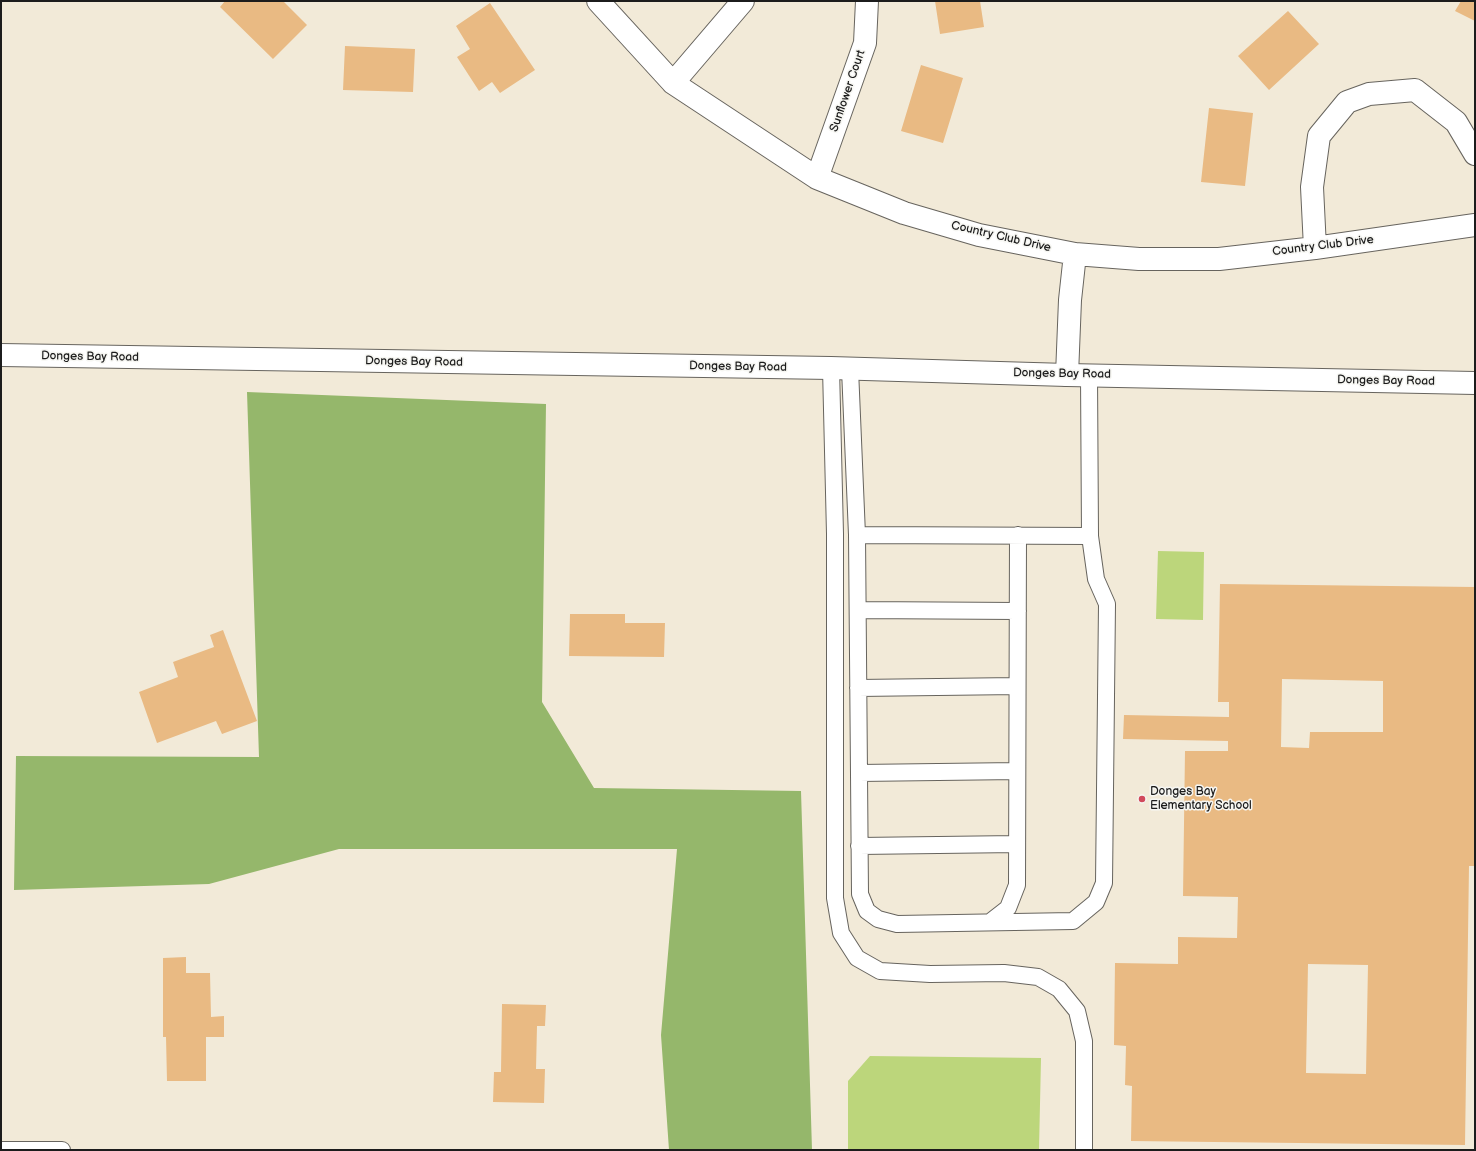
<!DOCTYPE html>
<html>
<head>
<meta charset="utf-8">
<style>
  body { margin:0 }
  #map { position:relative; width:1476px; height:1151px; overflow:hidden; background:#f2ead8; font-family:"Balsamiq Sans",sans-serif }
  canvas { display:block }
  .frame { position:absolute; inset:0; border:2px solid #1c1c1c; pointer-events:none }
</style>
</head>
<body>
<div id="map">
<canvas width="1476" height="1151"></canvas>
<div class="frame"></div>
</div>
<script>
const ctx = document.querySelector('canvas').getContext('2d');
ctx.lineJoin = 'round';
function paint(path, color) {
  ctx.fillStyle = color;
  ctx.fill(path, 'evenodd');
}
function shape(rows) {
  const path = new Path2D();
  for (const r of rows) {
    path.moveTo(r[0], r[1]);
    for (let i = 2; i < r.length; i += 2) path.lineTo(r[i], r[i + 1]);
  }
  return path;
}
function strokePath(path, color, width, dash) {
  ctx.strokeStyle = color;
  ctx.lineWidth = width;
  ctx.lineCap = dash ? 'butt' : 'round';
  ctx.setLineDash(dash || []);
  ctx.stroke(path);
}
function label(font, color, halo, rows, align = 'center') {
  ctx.font = font + ' "Balsamiq Sans",sans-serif';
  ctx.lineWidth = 3;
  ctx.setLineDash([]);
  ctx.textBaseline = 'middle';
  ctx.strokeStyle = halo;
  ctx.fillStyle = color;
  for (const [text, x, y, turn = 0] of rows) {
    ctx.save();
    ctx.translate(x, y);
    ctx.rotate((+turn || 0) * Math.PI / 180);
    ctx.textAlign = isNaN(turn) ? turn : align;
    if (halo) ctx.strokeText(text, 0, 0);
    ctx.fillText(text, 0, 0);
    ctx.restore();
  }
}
paint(shape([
  [1158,551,1204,552,1203,620,1156,619],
  [870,1056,1041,1058,1039,1150,848,1150,848,1081]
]), '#bcd67b');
paint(shape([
  [247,392,546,404,542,702,594,788,801,791,812,1150,669,1150,661,1035,677,849,339,849,209,884,14,890,16,756,259,757]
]), '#95b76b');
paint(shape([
  [225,1,283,1,307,25,273,59,220,7],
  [935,1,980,1,984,27,940,34],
  [1461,1,1475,1,1475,21,1455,11],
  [490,3,535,70,500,93,492,82,479,91,457,57,470,49,456,26],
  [1288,11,1319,44,1269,90,1238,56],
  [345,46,415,49,413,92,343,90],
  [921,65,963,78,943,143,901,131],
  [1209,108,1253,113,1245,186,1201,182],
  [1220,584,1475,587,1474,866,1469,866,1465,1145,1131,1141,1132,1086,1125,1085,1126,1046,1114,1045,1115,963,1178,964,1178,937,1237,938,1238,897,1183,896,1185,751,1228,751,1228,741,1123,739,1124,715,1229,717,1229,702,1218,702],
  [1282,679,1383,681,1383,732,1310,732,1309,748,1281,747],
  [1308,964,1368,965,1366,1074,1306,1073],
  [570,614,625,614,625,623,665,623,664,657,569,656],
  [223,630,257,721,222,734,216,721,157,743,139,692,178,677,173,662,214,647,210,635],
  [186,957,186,973,210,973,211,1017,224,1016,224,1037,206,1037,206,1081,167,1081,166,1037,163,1037,163,958],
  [502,1004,546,1005,545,1026,537,1026,536,1069,545,1069,544,1103,493,1102,494,1072,501,1072]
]), '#e9ba83');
const service = shape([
  [831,368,835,534,835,898,841,933,857,958,880,971,930,974,1004,973,1038,977,1059,989,1077,1011,1084,1041,1084,1150],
  [850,369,857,535,860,894,867,911,878,919,897,924,1073,921,1096,902,1104,883,1107,604,1096,579,1090,536,1089,375],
  [857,535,1090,536],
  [858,610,1018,611],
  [858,688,1017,686],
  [859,773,1017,771],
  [859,846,1017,844],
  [990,922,1008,908,1017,885,1018,535],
  [1,1150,62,1150]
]);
const minor = shape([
  [598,1,673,83,817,178,904,213,979,235,1075,254,1139,259,1219,259,1315,248,1475,225],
  [673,83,743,1],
  [817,178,865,43,867,1],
  [1315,248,1312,187,1319,136,1347,102,1369,94,1415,90,1456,122,1475,154],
  [1067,375,1070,300,1075,254]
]);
const tertiary = shape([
  [1,355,831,368,1067,375,1475,383]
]);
strokePath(service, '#67645e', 18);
strokePath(minor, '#67645e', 24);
strokePath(tertiary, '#67645e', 24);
strokePath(service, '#fff', 16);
strokePath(minor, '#fff', 22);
strokePath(tertiary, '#fff', 22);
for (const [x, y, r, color] of [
  [1142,799,4,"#d1495b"]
]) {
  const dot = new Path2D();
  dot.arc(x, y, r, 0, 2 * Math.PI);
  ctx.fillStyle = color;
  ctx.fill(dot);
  strokePath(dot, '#f6f6f2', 1.5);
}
label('12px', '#1c1c1c', '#f6f6f2', [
  ["Sunflower Court",848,91,-71],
  ["Country Club Drive",1001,237,13],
  ["Country Club Drive",1323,246,-7],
  ["Donges Bay Road",90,357,1],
  ["Donges Bay Road",414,362,1],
  ["Donges Bay Road",738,367,1],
  ["Donges Bay Road",1062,374,1],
  ["Donges Bay Road",1386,381,1]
]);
label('12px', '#1c1c1c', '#f6f6f2', [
  ["Donges Bay",1150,792],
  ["Elementary School",1150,806]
], 'left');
</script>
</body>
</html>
